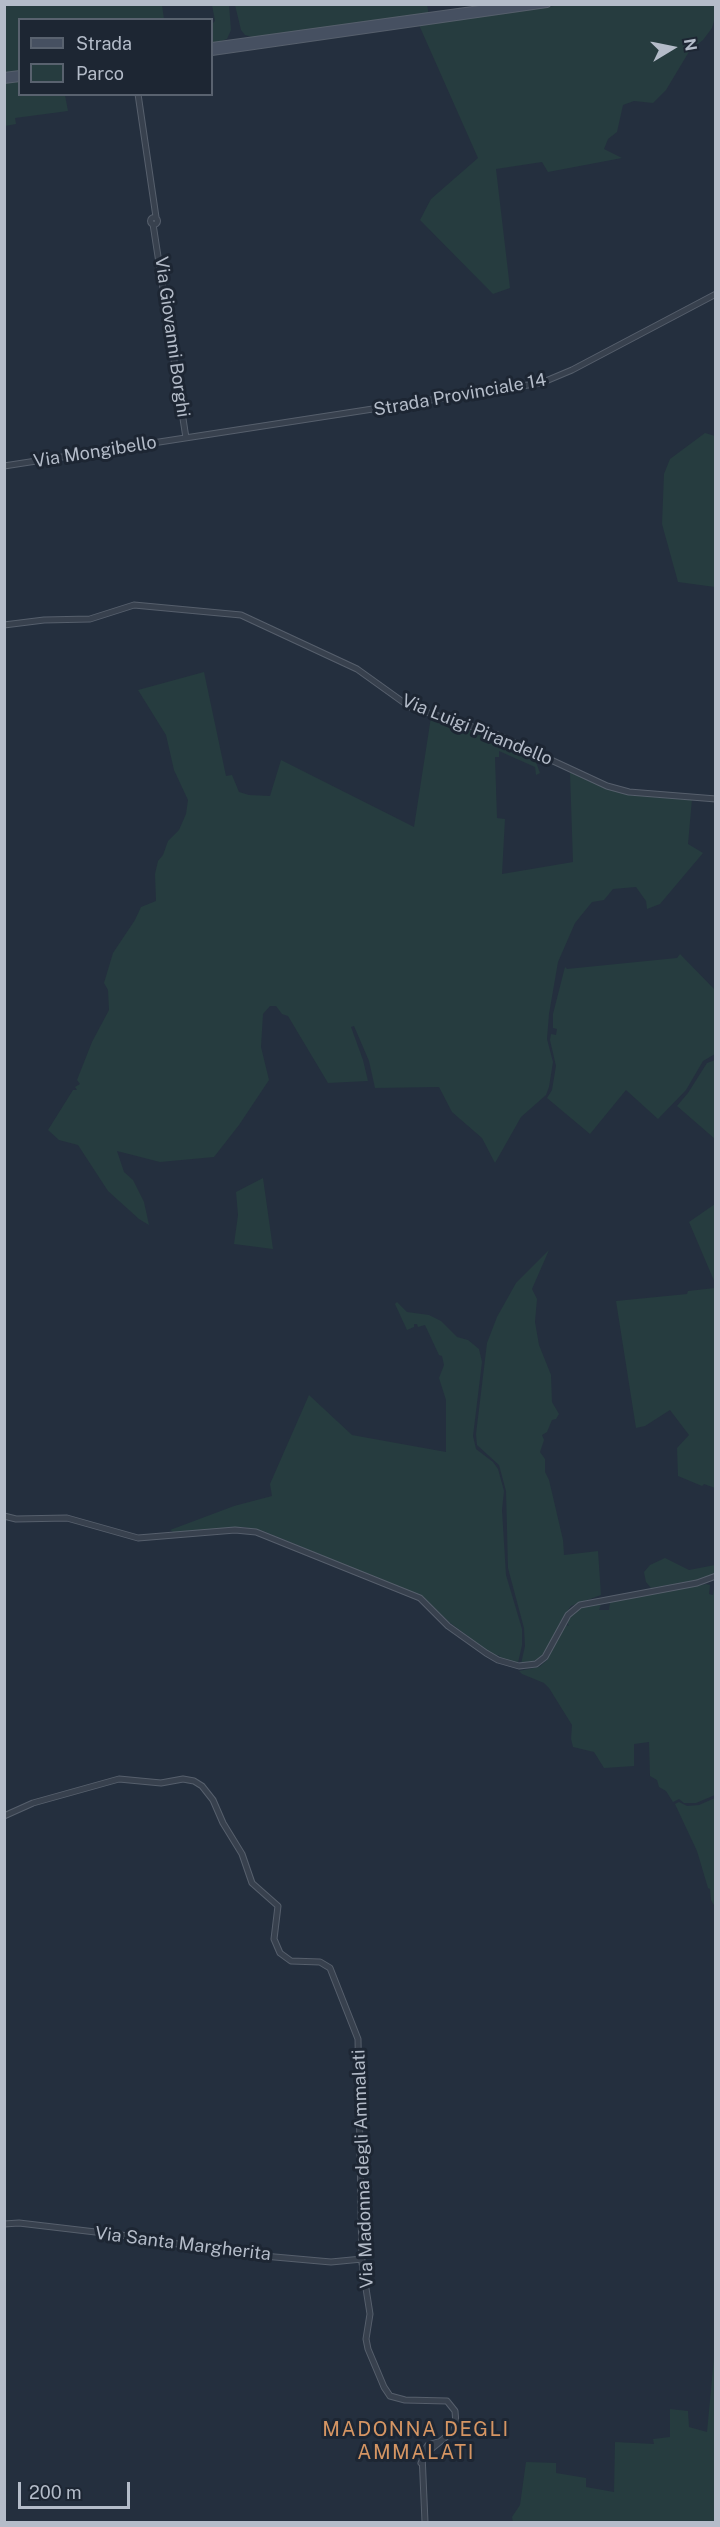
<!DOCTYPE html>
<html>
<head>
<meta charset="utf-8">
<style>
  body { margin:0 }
  #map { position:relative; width:720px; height:2527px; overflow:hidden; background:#242f3e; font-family:"Public Sans",sans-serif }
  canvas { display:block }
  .frame { position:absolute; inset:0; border:6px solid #b4bcc9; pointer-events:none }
  .legend { position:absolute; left:18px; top:18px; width:195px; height:78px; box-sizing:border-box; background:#1d2633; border:2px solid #59626f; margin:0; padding:8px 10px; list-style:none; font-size:18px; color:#b4bcc9 }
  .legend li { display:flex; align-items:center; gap:12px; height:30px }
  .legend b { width:30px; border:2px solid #59626f }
  .north { position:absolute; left:642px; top:18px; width:60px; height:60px; -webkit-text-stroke:4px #1d2633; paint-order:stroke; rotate:80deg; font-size:16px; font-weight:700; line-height:24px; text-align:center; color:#b4bcc9 }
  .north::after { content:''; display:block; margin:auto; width:21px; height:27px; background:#b4bcc9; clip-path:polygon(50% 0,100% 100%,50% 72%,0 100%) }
  .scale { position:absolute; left:18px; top:2482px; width:112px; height:27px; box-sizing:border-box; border:3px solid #b4bcc9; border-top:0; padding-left:8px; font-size:18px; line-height:21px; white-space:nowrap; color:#b4bcc9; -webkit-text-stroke:4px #1d2633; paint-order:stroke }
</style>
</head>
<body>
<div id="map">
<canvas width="720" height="2527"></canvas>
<div class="frame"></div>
<ul class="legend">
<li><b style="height:8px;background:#465061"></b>Strada</li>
<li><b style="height:16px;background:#263c3f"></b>Parco</li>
</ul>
<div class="north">N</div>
<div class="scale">200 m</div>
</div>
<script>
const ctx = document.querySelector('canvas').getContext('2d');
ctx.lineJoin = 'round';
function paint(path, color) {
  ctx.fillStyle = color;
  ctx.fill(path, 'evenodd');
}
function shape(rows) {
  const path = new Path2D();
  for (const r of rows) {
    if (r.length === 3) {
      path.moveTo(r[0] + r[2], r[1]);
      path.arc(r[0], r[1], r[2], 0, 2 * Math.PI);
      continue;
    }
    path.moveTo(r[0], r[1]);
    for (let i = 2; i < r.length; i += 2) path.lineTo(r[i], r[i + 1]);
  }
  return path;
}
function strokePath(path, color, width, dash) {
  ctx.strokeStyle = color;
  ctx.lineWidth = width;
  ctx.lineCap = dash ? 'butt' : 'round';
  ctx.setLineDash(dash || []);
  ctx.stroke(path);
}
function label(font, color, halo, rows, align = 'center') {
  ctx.font = font + ' "Public Sans",sans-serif';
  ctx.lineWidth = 6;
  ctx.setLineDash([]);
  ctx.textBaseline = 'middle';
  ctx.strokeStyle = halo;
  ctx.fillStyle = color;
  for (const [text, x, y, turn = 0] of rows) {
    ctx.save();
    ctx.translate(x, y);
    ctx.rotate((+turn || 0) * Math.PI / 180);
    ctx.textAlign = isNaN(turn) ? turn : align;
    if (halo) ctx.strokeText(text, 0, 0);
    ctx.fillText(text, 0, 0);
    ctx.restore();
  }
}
paint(shape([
  [6,4,162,5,164,19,20,20,19,71,5,73],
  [568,4,715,5,715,17,712,28,703,40,690,50,666,90,653,103,634,101,623,105,617,132,608,139,604,149,622,158,548,172,542,162,496,169,510,288,493,294,420,220,431,199,478,158,419,25],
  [212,5,229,5,231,30,227,39,212,44,212,24,215,21],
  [235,5,427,5,429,15,256,38,245,35,241,30],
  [19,80,20,94,65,95,68,111,15,118,16,124,5,126,5,82],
  [705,433,715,436,715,587,678,582,662,524,664,474,670,459],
  [204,672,226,776,232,775,239,792,249,795,270,796,281,760,414,827,431,717,498,739,533,754,540,773,536,775,535,767,499,751,499,757,495,757,497,818,505,819,502,874,573,862,570,772,614,791,692,799,688,844,703,853,660,904,647,909,646,901,636,887,613,889,604,900,592,902,575,923,558,962,549,1014,547,1039,553,1062,549,1087,546,1095,521,1117,495,1163,482,1138,452,1112,439,1087,375,1088,369,1061,354,1026,351,1027,363,1060,368,1081,328,1083,288,1016,282,1014,276,1006,270,1006,263,1014,261,1047,269,1080,239,1125,214,1157,160,1162,117,1151,124,1172,133,1180,144,1202,149,1225,139,1219,108,1191,78,1145,59,1140,48,1130,73,1090,77,1090,75,1087,80,1084,77,1080,92,1042,109,1010,108,990,104,983,113,953,135,920,141,907,156,901,155,874,158,861,163,855,168,841,179,830,186,814,188,800,174,770,166,735,138,690],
  [680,954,715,990,715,1054,703,1061,686,1090,658,1119,626,1090,590,1134,547,1098,552,1090,556,1066,550,1040,551,1034,556,1035,557,1029,553,1028,553,1014,565,967,567,969,677,958],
  [715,1060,716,1060,715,1139,677,1106,688,1093,707,1063],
  [263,1178,273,1249,234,1244,238,1215,236,1192],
  [715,1204,715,1283,689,1222],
  [549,1250,532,1289,537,1299,535,1322,539,1345,551,1375,552,1402,559,1414,556,1419,552,1420,547,1432,542,1435,544,1440,540,1452,545,1459,545,1472,549,1480,563,1540,564,1555,598,1551,601,1595,571,1606,563,1617,543,1656,532,1662,521,1664,525,1646,524,1628,508,1568,506,1491,499,1465,477,1445,476,1434,487,1343,497,1317,516,1283],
  [715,1288,716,1288,715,1488,704,1484,702,1486,678,1476,677,1448,689,1435,670,1410,645,1426,636,1428,616,1301,687,1294,688,1291],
  [397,1302,407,1312,429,1315,441,1321,457,1337,468,1340,479,1349,482,1362,473,1436,476,1449,493,1462,498,1469,504,1491,502,1510,506,1575,522,1629,522,1645,518,1663,500,1658,499,1655,495,1656,489,1652,449,1622,423,1597,263,1531,244,1527,179,1532,173,1532,170,1530,234,1506,272,1496,270,1484,309,1395,352,1435,446,1452,446,1400,439,1378,444,1365,442,1356,439,1355,425,1325,418,1327,417,1324,414,1324,414,1327,407,1330,395,1304],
  [665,1558,689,1570,715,1565,715,1573,698,1580,651,1588,646,1582,644,1572,650,1565],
  [715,1581,715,1795,696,1803,684,1803,679,1799,673,1802,666,1791,659,1787,657,1780,650,1776,649,1742,634,1744,634,1766,604,1768,594,1752,573,1747,571,1739,572,1725,549,1688,544,1683,522,1674,519,1671,539,1667,547,1660,566,1625,569,1626,567,1622,569,1618,580,1608,601,1604,599,1610,609,1610,610,1602,706,1584,710,1585,709,1594,713,1595],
  [715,1798,715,1907,711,1900,710,1889,708,1888,697,1851,675,1804,679,1802,687,1806,699,1805],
  [715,2347,715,2522,513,2522,512,2517,520,2505,526,2462,556,2463,556,2473,586,2478,586,2487,614,2492,615,2442,654,2444,653,2439,670,2437,670,2409,688,2411,689,2427,707,2432]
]), '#263c3f');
const tertiary = shape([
  [138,94,156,217],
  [154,221,3.5],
  [153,224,186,438],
  [4,466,541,383,572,370,716,294],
  [4,625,44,620,90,619,134,605,241,615,357,669,410,707,495,734,607,786,629,792,716,799],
  [4,1516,16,1519,67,1518,138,1538,235,1530,256,1532,420,1598,448,1626,486,1653,498,1660,519,1666,536,1664,545,1657,568,1615,580,1605,697,1583,716,1576],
  [4,1816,33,1803,119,1779,161,1783,183,1779,194,1781,202,1786,213,1800,223,1823,242,1854,252,1883,278,1906,274,1939,280,1953,291,1961,320,1962,330,1968,358,2039,362,2263,370,2314,366,2339,368,2349,384,2387,390,2396,405,2400,447,2401,455,2411,456,2424,453,2431,425,2454,421,2463],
  [4,2224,19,2223,121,2235,241,2254,331,2262,362,2259],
  [425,2522,422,2454,428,2445,438,2442]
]);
const secondary = shape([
  [212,46,516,4],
  [212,52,547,4],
  [4,76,20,74],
  [4,80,20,78]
]);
strokePath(tertiary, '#565f6c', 7);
strokePath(secondary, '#565f6c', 8);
strokePath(tertiary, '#38414e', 5);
strokePath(secondary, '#465061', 6);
label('18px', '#b4bcc9', '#1d2633', [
  ["Via Giovanni Borghi",172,337,82],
  ["Strada Provinciale 14",460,395,-10],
  ["Via Mongibello",95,452,-9],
  ["Via Luigi Pirandello",477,730,22],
  ["Via Madonna degli Ammalati",363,2169,-92],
  ["Via Santa Margherita",183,2244,7]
]);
ctx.letterSpacing = '1.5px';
label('20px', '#d59563', '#1d2633', [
  ["MADONNA DEGLI",416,2430],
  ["AMMALATI",416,2453]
]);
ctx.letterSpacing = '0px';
</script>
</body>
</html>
